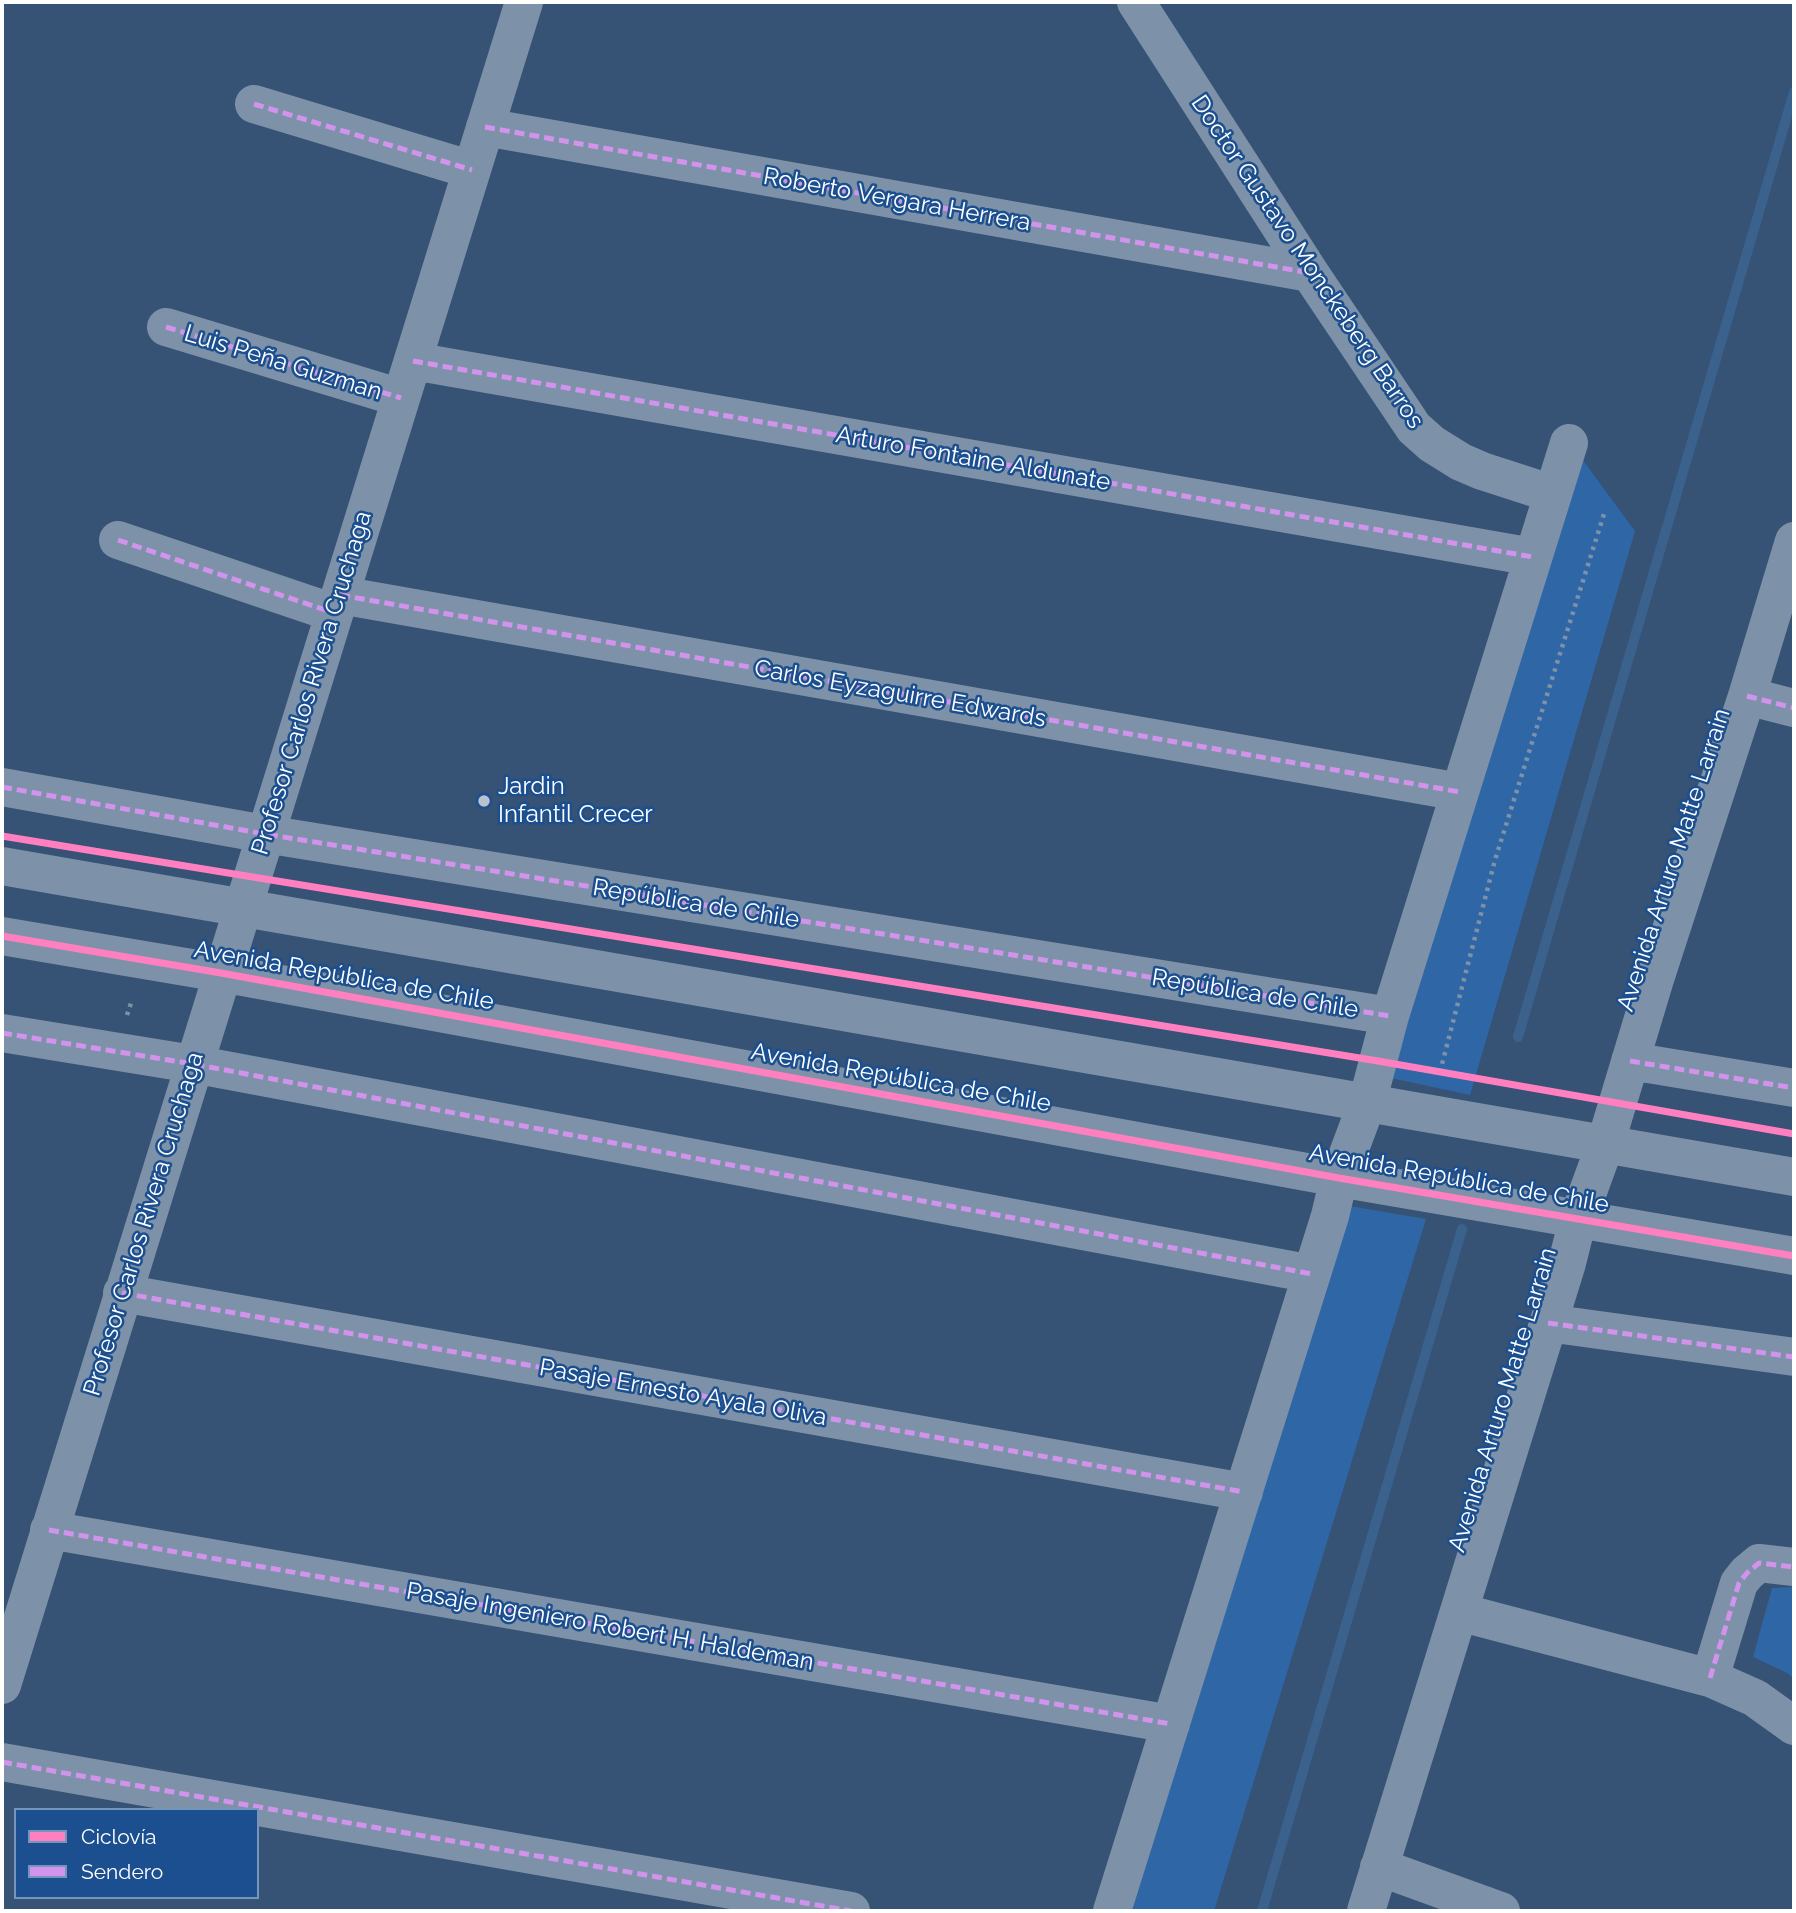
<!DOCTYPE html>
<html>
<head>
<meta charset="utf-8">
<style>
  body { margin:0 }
  #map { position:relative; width:1796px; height:1913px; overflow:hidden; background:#365274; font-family:Raleway,sans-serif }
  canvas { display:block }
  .frame { position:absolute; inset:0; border:4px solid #fff; pointer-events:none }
  .legend { position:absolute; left:14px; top:1808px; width:245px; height:91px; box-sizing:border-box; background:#1b4f8f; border:2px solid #7695bc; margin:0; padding:9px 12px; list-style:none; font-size:21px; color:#fff }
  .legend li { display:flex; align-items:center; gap:14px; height:35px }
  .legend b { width:35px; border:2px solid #7695bc }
</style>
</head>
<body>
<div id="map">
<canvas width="1796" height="1913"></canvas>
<div class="frame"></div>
<ul class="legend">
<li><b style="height:9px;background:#ff80c0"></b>Ciclovía</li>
<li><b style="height:9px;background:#d193ec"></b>Sendero</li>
</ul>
</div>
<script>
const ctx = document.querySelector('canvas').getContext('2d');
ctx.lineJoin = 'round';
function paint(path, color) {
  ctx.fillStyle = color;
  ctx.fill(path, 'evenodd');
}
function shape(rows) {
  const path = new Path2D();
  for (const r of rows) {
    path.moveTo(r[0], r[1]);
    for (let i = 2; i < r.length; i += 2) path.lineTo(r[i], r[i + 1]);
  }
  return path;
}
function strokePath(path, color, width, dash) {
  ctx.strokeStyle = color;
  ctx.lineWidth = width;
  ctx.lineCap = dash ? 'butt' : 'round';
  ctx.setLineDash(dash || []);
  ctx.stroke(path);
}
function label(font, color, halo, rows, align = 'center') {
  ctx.font = font + ' Raleway,sans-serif';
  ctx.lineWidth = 5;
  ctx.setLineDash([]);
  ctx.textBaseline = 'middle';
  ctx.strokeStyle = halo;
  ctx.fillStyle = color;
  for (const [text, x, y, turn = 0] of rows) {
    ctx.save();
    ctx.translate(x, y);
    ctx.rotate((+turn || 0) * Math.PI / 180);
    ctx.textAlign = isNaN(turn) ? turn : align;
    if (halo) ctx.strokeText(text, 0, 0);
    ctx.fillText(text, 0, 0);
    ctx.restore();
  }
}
paint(shape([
  [1582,459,1635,531,1470,1095,1386,1077],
  [1344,1205,1426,1219,1214,1911,1132,1911,1229,1599],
  [1794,1587,1794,1679,1787,1673,1753,1657,1772,1588]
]), '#2f66a5');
strokePath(shape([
  [1518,1037,1794,92],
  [1262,1911,1462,1229]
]), '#3b618d', 10);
strokePath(shape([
  [127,1015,131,1003],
  [1440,1072,1495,860,1604,514]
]), '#7d92a8', 4.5, [3.5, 5]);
strokePath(shape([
  [1136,2,1310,273,1414,428,1432,444,1461,462,1482,471,1553,494],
  [254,104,472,170],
  [485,127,1310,273],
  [166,327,401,398],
  [413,361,1533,557],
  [118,540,334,613],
  [340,595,1460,792],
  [1747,696,1794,708],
  [2,787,265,834,1390,1016],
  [2,866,1794,1177],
  [2,936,221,973,1339,1178,1794,1256],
  [2,1033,193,1064,1312,1274],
  [1630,1061,1794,1088],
  [122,1293,1244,1492],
  [1548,1323,1794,1357],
  [49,1530,1171,1724],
  [1459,1612,1710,1678,1755,1698,1794,1726],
  [1710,1678,1739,1583,1747,1573,1759,1563,1794,1567],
  [2,1685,524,2],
  [2,1762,851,1911],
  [1379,1867,1501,1911],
  [1112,1911,1330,1216,1339,1178,1367,1103,1390,1016,1569,443],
  [1366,1911,1567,1263,1578,1219,1605,1145,1655,979,1747,696,1794,541]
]), '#7d92a8', 38);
strokePath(shape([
  [254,104,472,170],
  [485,127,1310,273],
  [166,327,401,398],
  [413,361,1533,557],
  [118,540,334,613],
  [340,595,1460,792],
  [1747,696,1794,708],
  [2,787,265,834,1390,1016],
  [2,1033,193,1064,1312,1274],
  [1630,1061,1794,1088],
  [122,1293,1244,1492],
  [1548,1323,1794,1357],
  [49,1530,1171,1724],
  [1710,1678,1739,1583,1747,1573,1759,1563,1794,1567],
  [2,1762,851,1911]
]), '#d193ec', 5, [10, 5]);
strokePath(shape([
  [2,836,1378,1061,1794,1134],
  [2,936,221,973,1339,1178,1794,1256]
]), '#ff80c0', 7);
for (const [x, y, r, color] of [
  [484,801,7,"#b9c2ce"]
]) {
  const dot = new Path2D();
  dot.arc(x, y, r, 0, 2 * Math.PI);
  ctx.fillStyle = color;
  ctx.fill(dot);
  strokePath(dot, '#1b4f8f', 2.5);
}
label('24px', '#fff', '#1b4f8f', [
  ["Roberto Vergara Herrera",897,200,10],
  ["Doctor Gustavo Monckeberg Barros",1307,262,56],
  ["Luis Peña Guzman",283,363,17],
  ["Arturo Fontaine Aldunate",973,459,10],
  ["Profesor Carlos Rivera Cruchaga",312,683,-73],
  ["Carlos Eyzaguirre Edwards",900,694,10],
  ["Avenida Arturo Matte Larrain",1674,860,-72],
  ["República de Chile",696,904,9],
  ["Avenida República de Chile",344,976,10],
  ["República de Chile",1255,994,9],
  ["Avenida República de Chile",901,1078,10],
  ["Avenida República de Chile",1459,1179,10],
  ["Profesor Carlos Rivera Cruchaga",144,1224,-73],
  ["Pasaje Ernesto Ayala Oliva",683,1393,10],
  ["Avenida Arturo Matte Larrain",1503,1400,-73],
  ["Pasaje Ingeniero Robert H. Haldeman",610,1627,10]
]);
label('24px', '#fff', '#1b4f8f', [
  ["Jardin",498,787],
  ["Infantil Crecer",498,815]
], 'left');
</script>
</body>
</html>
